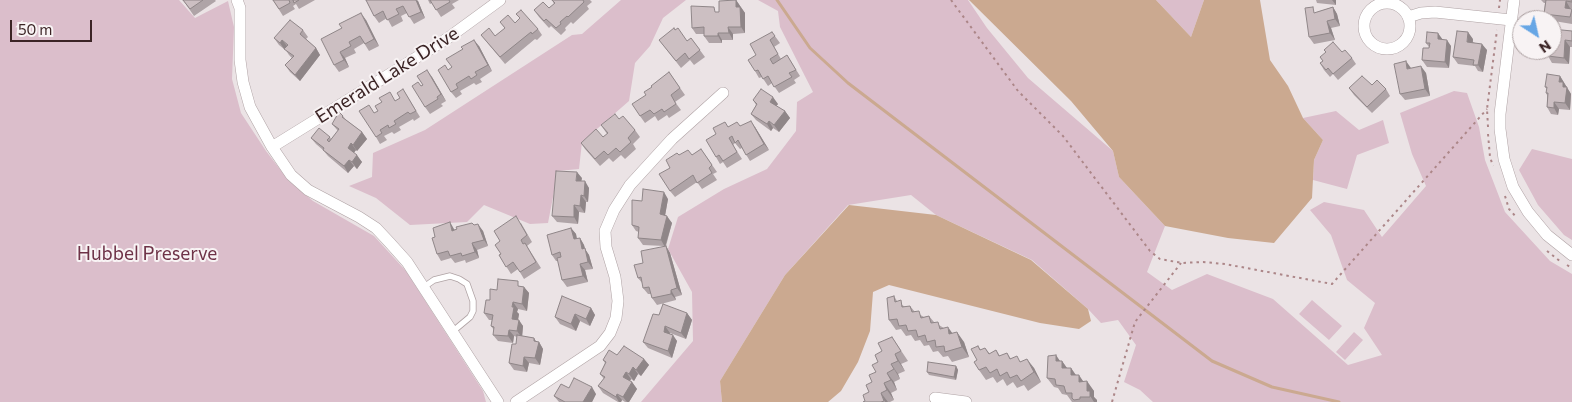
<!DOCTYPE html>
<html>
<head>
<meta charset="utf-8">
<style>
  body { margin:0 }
  #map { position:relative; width:1572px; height:402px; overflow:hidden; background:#ebe3e5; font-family:Commissioner,sans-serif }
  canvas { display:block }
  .north { position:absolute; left:1512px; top:10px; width:50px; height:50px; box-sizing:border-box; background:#f8f3f4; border:1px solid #aca0a1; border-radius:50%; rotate:145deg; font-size:14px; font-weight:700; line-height:20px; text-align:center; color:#3b2425 }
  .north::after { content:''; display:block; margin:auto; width:18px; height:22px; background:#67a6e5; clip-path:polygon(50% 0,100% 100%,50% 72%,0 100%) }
  .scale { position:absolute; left:10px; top:20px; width:82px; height:22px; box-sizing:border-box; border:2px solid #3b2425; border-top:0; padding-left:6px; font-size:15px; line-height:18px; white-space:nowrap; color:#3b2425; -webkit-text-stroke:4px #f8f3f4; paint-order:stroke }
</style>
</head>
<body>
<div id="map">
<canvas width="1572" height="402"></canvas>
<div class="north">N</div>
<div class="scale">50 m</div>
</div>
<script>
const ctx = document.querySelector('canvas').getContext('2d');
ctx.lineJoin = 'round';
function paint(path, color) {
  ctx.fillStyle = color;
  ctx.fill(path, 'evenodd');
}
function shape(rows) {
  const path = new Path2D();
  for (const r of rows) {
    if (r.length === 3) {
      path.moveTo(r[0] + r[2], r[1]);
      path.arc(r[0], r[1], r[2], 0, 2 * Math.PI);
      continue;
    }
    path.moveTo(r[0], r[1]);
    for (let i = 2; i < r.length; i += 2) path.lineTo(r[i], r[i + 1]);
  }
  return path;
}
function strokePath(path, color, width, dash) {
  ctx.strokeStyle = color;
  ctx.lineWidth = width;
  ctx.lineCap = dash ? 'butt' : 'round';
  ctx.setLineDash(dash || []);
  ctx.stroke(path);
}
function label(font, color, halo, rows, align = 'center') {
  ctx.font = font + ' Commissioner,sans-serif';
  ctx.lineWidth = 4;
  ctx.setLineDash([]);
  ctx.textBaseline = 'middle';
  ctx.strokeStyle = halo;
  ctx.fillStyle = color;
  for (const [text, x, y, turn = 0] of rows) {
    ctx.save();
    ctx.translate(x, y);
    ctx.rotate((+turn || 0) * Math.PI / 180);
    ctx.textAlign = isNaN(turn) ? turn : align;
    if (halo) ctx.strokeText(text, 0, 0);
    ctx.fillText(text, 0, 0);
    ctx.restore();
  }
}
paint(shape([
  [0,0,179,0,195,18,228,1,234,27,232,79,241,113,266,151,289,181,313,201,374,236,406,271,483,391,486,402,0,402],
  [621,0,686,0,663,18,650,46,635,63,629,101,582,142,579,169,558,171,548,223,530,224,484,205,467,222,410,225,376,198,349,186,372,177,373,153,425,130,572,35,582,34],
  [758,0,968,0,987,28,1028,78,1113,151,1119,177,1165,226,1147,272,1172,290,1207,274,1273,299,1348,365,1382,355,1364,328,1375,303,1347,280,1331,235,1310,210,1324,202,1364,210,1382,237,1426,186,1412,154,1400,113,1454,91,1467,93,1479,127,1485,160,1505,212,1550,261,1572,274,1572,402,1153,402,1140,390,1124,382,1136,345,1118,320,1101,323,1088,309,1032,260,936,215,911,195,848,205,785,275,720,381,722,402,641,402,693,341,692,292,668,249,678,217,724,189,767,169,796,131,797,102,813,92,780,27,778,11],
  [1156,0,1204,0,1191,37],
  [1336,111,1359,130,1383,120,1389,143,1357,155,1347,189,1313,180,1314,160,1323,140,1303,118],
  [1532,149,1572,159,1572,240,1564,235,1538,205,1519,170],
  [1312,300,1342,326,1329,340,1299,314],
  [1354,332,1363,340,1345,360,1336,352]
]), '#dbbecb');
paint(shape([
  [969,0,1156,0,1191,37,1204,0,1260,0,1270,60,1288,86,1303,118,1323,140,1314,160,1312,198,1274,243,1228,238,1165,226,1119,177,1113,151,1071,101],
  [849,205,936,215,1031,260,1088,309,1091,321,1079,329,1040,323,889,285,873,292,870,331,858,362,841,391,828,402,722,402,720,381,785,275]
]), '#cba990');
strokePath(shape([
  [777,0,810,48,848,83,1212,361,1272,387,1339,402]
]), '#cba990', 3);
const service = shape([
  [424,287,434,280,450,276,459,279,467,284,473,301,473,311,470,317,452,332]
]);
const minor = shape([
  [237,0,240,8,240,60,243,82,250,107,272,147,291,175,308,190,359,217,376,228,390,243,407,262,498,402],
  [1514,0,1500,114,1500,129,1504,159,1513,187,1528,212,1547,235,1572,255],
  [1387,26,23],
  [1408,17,1421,13,1435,12,1511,20],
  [272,147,448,38,500,0],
  [935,398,966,402],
  [516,402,600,346,610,333,616,318,618,301,615,277,606,247,605,231,614,210,630,185,672,139,723,93]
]);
strokePath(service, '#afa2a4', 7);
strokePath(minor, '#afa2a4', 12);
strokePath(shape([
  [951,0,1018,91,1063,136,1150,251,1160,259,1182,263,1203,262,1225,264,1332,284,1487,109],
  [1499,8,1500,0],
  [1488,127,1487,109,1497,30],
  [1488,134,1490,157,1493,166],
  [1505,196,1509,209,1517,218],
  [1547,251,1561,262],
  [1567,265,1572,268],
  [1112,402,1135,322,1181,263]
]), '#ac8688', 2, [2.5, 4]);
strokePath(service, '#fff', 5.5);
strokePath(minor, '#fff', 11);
paint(shape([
  [183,0,215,0,216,1,194,16],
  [273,0,315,0,299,9,296,4,293,6,295,9,283,16],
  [366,0,418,1,425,18,414,24,407,13,401,16,403,21,392,27,387,18,379,23,374,16],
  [428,0,459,0,452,4,455,8,441,17,432,3,430,4],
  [552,0,590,0,592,2,587,6,589,9,573,24,571,22,565,28,566,30,561,35,551,26,549,28,539,17,534,10,549,8,554,4],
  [736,0,745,13,745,33,733,34,733,40,722,40,722,43,709,43,704,36,704,34,696,34,692,28,717,12,719,12],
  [1316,0,1336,0,1336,5,1317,3],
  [1541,0,1572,0,1572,8,1570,8,1572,9,1572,24,1548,20,1544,14,1545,3,1544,3],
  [1333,7,1337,14,1340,26,1331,28,1335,40,1314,44,1309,37,1317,12],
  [516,14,538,29,542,35,537,40,535,39,505,64,481,35,495,36,505,28,500,22,515,23,520,18],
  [366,20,379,46,369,51,364,43,354,49,356,53,345,58,349,67,339,72,334,65,342,28],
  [303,30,308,37,306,39,316,48,320,55,300,81,290,72,285,65,292,58,289,55,285,49,284,49,279,45,274,38],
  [1572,31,1572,47,1570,47,1569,64,1552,63,1548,56],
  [772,32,780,43,774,47,781,59,787,55,800,76,794,80,796,83,779,93,772,83,768,86,762,77,759,78,755,71,756,55],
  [691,38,705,57,694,65,690,60,681,68,659,40,687,41],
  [1442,39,1451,46,1449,68,1427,67,1422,60,1429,48,1429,47,1426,43],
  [1473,39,1473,42,1487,50,1483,72,1478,71,1475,66,1458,64,1453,57],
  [479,46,492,71,480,79,482,82,476,85,474,83,460,91,462,94,456,98,451,92,448,70],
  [1342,52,1352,58,1356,64,1338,80,1333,74,1330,77,1324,70,1320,63,1323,61,1320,57],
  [1411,68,1426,73,1430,96,1405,100,1400,94],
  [669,72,685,95,675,102,681,110,669,118,667,115,658,121,655,116,645,123,640,116,646,95],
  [1560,76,1571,94,1570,110,1559,109,1558,115,1551,114,1547,107,1547,95,1546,93,1547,89,1545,87],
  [432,77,446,101,441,104,443,106,430,114,425,107,421,86],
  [1372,85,1386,89,1390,96,1372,113,1354,95,1349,88],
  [403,89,420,117,414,121,413,119,399,127,401,130,394,134,392,132,384,136,387,140,380,144,376,137,375,113,400,98],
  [753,100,778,104,776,106,785,111,790,118,779,132,773,128,771,131,756,120,751,114,756,105],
  [343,116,346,120,362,132,367,139,357,151,356,150,354,153,362,162,357,169,354,166,348,173,328,156,323,150,316,144,311,138,330,137,331,139,338,131,332,124],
  [619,119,635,130,640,137,633,144,636,149,625,159,621,155,613,162,609,158,600,166,585,149,581,143,603,137,607,134,601,125],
  [740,126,755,127,769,150,750,161,742,148,740,149,735,143,733,145,742,159,727,168,723,162,720,164,716,157,716,134,728,127],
  [701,149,717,172,713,174,717,180,702,189,697,182,675,197,670,191,670,168,679,155,692,155],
  [582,178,581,181,589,188,588,202,586,202,585,213,579,212,578,224,557,222,552,216],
  [668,199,665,216,672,223,666,246,670,253,682,295,675,297,676,300,657,305,652,298,651,294,648,294,643,288,643,284,638,278,643,263,664,246,643,245,638,238,639,232,636,231,632,225,642,201],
  [521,223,532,242,527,246,541,268,524,279,518,269,511,274,499,255,501,254,500,241],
  [474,225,483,231,488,246,477,250,479,258,466,263,465,260,455,263,451,258,441,261,437,254,435,237,454,229,455,230],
  [571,228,576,234,577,239,580,238,584,245,585,249,589,255,593,269,585,270,588,282,567,287,562,280,558,261,556,261,552,255],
  [521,286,524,287,529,293,527,311,518,309,517,312,519,314,518,320,523,326,522,336,534,338,536,342,539,342,543,349,540,365,529,363,527,372,514,370,509,363,516,344,517,337,514,336,513,343,498,341,493,335,494,330,491,326,492,320,489,320,484,313,490,300,497,290],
  [894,296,897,301,905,307,910,306,915,312,924,317,929,316,934,322,952,333,964,342,969,357,952,362,948,356,943,357,938,351,933,352,929,345,924,346,920,340,915,341,911,335,906,336,901,329,896,330,889,320],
  [591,308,595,315,590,326,580,321,576,331,560,324,555,317],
  [687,313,692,320,686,339,670,333,670,334,677,341,672,358,648,348,643,342,659,315],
  [892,337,908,361,901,364,905,371,898,374,900,379,894,382,897,390,891,393,894,400,890,402,863,402,865,401,869,392,882,351],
  [978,346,981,350,985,348,990,354,996,350,1000,356,1007,353,1011,359,1021,362,1034,368,1041,382,1028,391,1024,385,1017,388,1013,382,1007,386,1003,379,997,383,993,377,986,380,979,370,977,360],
  [617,355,644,359,649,365,641,376,638,374,634,381,631,379,630,381,632,382,637,389,629,402,625,402,622,400,621,402,618,402,603,393,598,386,604,379,600,374,605,363,603,360],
  [1060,361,1062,361,1067,368,1071,368,1076,375,1094,391,1094,397,1097,400,1097,402,1072,402,1067,395,1062,394,1058,388,1054,387,1047,378],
  [956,366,958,370,956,380,929,375,927,372],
  [569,388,596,394,592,402,559,402,554,396]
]), '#afa4a7');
paint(shape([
  [416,0,417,0,418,1,425,18,421,12],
  [736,0,745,13,745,33,741,27,736,7],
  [1332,0,1336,0,1336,5],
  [1566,1,1570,8,1569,14,1565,8],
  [1333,7,1337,14,1340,26,1335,19],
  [361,13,366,20,379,46,374,39],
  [1327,21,1331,28,1335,40,1330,33],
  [728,27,733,34,733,40,729,33],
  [1468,32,1473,39,1472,48,1467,42],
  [718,33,722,40,722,43,718,36],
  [1438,33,1443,40,1438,39],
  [282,40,287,46,284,49,280,43],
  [474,40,479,46,492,71,488,65],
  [1447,40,1451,46,1449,68,1445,62],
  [1565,40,1570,47,1569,64,1564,58],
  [1482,44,1487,50,1483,72,1478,65],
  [316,48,320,55,300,81,295,75],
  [340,52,345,58,349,67,344,60],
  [1406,61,1411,68,1407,69],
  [1421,66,1426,73,1430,96,1425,89],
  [427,70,432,77,446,101,441,94],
  [1560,76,1571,94,1570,110,1565,103,1559,82],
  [773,97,778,104,775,108,770,102],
  [1554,102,1559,109,1558,115,1554,108],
  [785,111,790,118,779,132,774,125],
  [751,121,755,127,769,150,764,144],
  [769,121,773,128,771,131,767,124],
  [362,132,367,139,357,151,353,145],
  [351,143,356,150,352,155,348,148],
  [357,155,362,162,357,169,352,162],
  [349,160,354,166,348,173,344,166],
  [577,172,582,178,580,187,576,181],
  [585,181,589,188,588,202,584,196],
  [664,192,668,199,664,221,660,214],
  [581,195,586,202,585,213,580,206],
  [574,205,579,212,578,224,574,217],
  [667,216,672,223,665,247,661,240],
  [450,222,454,229,457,238,452,231],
  [478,224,483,231,488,246,484,240],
  [571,228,576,234,578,246,574,239],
  [580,238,584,245,585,249,589,255,593,269,588,262,582,249],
  [472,243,477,250,479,258,475,252],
  [666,246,670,253,682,295,677,288],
  [580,264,585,270,588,282,583,276],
  [524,287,529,293,527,311,522,304],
  [671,290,675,297,676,300,671,294],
  [513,302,518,309,517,312,519,314,517,325,512,319],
  [591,308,595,315,590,326,586,319],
  [687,313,692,320,686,339,681,333],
  [575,314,580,321,576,331,571,324],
  [519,320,523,326,522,338,517,331],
  [665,326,670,333,668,338,664,332],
  [948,327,955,337,949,334],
  [509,330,514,336,513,343,508,336],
  [957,332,964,342,969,357,962,347],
  [673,335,677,341,672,358,668,351],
  [534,338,538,345,539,342,543,349,540,365,535,358],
  [895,354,901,364,905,371,898,361],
  [1056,355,1062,364,1062,361,1069,371,1069,377,1056,361],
  [524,357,529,363,527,372,523,366],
  [644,359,649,365,641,376,636,370],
  [1027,359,1034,368,1041,382,1034,372],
  [891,364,898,374,900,379],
  [956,366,958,370,956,380,954,377],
  [633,367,638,374,634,381,629,374],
  [1071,368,1077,377,1071,375],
  [626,372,631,379,628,384,623,377],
  [887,373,894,382,897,390,891,380],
  [1079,375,1085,384,1079,382],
  [1087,381,1094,391,1094,397,1097,400,1097,402,1094,402,1087,391],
  [632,382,637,389,629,402,627,402,623,397],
  [884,383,891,393,894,400,887,390],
  [592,387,596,394,592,402,583,402],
  [881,393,888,402,885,402],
  [617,394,622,400,621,402,619,402,616,397]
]), '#8f8688');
const building = shape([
  [183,0,203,0,190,9,183,0],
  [273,0,289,0,290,3,279,9,273,0],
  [293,0,299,0,294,3,293,0],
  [366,0,416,0,421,12,409,17,403,6,396,9,399,14,387,20,383,11,374,16,366,0],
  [430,0,449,0,450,2,436,10,430,0],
  [552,0,583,0,584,2,568,17,567,16,560,22,561,24,556,28,546,19,544,21,534,10,543,2,549,8,555,3,552,0],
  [736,0,736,7,740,7,741,27,728,27,729,33,718,33,718,36,704,36,704,27,692,28,691,6,714,7,715,12,719,12,719,1,736,0],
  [1546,0,1572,0,1572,2,1566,1,1565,8,1572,9,1570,17,1544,14,1546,0],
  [1313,7,1314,13,1333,7,1335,19,1327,21,1330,33,1309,37,1305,8,1313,7],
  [521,10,538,29,532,34,531,32,500,57,481,35,489,28,495,36,505,28,500,22,508,15,515,23,520,18,516,14,521,10],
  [361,13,374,39,365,44,360,36,349,42,351,46,340,52,344,60,334,65,321,39,342,28,339,24,361,13],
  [290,20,303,30,300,34,316,48,295,75,285,65,294,56,284,49,288,45,282,40,280,43,274,38,290,20],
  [674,28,675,30,678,28,687,41,691,38,700,50,689,59,685,53,676,61,659,40,674,28],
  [1552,29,1572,31,1572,41,1565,40,1564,58,1548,56,1548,50,1552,50,1552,29],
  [1457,31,1468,32,1467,42,1482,44,1478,65,1473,65,1474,60,1453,57,1457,31],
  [772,32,775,36,770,40,778,54,770,59,773,64,787,55,796,70,789,73,792,77,774,87,768,76,763,79,758,70,755,71,748,60,756,55,750,44,772,32],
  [1427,32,1438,33,1438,39,1447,40,1445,62,1422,60,1423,48,1429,48,1430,43,1426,43,1427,32],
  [474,40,488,65,475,72,477,75,471,79,469,76,456,84,458,88,451,92,438,70,445,65,448,70,452,67,446,59,463,49,461,47,474,40],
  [1333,42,1342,52,1345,50,1352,58,1333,74,1328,68,1326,70,1320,63,1323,61,1320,57,1326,52,1324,50,1333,42],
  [1406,61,1407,69,1421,66,1425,89,1400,94,1394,64,1406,61],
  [427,70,441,94,437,97,438,99,425,107,412,86,418,82,421,86,423,85,417,76,427,70],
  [669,72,680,88,671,95,676,104,664,112,662,109,654,114,650,110,640,116,632,104,646,95,644,92,652,87,651,86,669,72],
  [1547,74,1560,76,1559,82,1563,82,1563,87,1567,87,1565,103,1554,102,1554,108,1547,107,1548,93,1546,93,1547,87,1545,87,1547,74],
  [1362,76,1372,85,1377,80,1386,89,1367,107,1349,88,1362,76],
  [403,89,416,111,410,114,408,112,394,121,396,124,389,128,388,125,380,130,382,133,376,137,359,111,369,105,374,113,378,111,375,106,382,102,379,98,390,92,395,101,400,98,397,93,403,89],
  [761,89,773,97,770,102,785,111,774,125,769,121,767,124,751,114,757,104,753,100,761,89],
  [339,112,343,116,342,117,362,132,353,145,351,143,348,148,357,155,352,162,349,160,344,166,323,150,324,148,311,138,319,128,330,137,327,140,329,142,339,129,332,124,339,112],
  [615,114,619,119,623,116,635,130,628,138,631,142,620,152,616,148,608,155,604,151,595,159,581,143,596,129,603,137,608,133,601,125,615,114],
  [751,121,764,144,746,155,738,140,735,143,732,136,729,138,737,152,723,161,719,155,716,157,706,140,716,134,713,128,725,122,728,127,737,122,740,126,751,121],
  [701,149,712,165,709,168,712,173,697,183,693,175,670,191,659,174,670,168,666,160,677,153,679,155,688,150,692,155,701,149],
  [556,171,577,172,576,181,585,181,584,196,581,195,580,206,574,205,574,217,552,216,556,171],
  [643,189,664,192,660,214,667,216,661,240,638,238,639,227,632,225,632,200,642,201,643,189],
  [516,216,527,235,521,240,523,244,525,243,536,262,520,272,513,262,506,267,499,255,501,254,495,245,500,241,494,231,516,216],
  [450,222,452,231,457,229,456,227,472,223,474,225,478,224,484,240,472,243,475,252,462,256,461,253,450,256,448,251,437,254,432,238,435,237,433,228,450,222],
  [571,228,574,239,580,238,582,249,585,248,588,262,580,264,583,276,562,280,557,258,561,257,560,252,552,255,547,235,571,228],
  [666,246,677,288,671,290,671,294,652,298,649,287,643,288,641,277,638,278,634,265,643,263,641,251,666,246],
  [498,279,518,281,518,286,524,287,522,304,513,302,512,307,514,307,512,319,519,320,517,331,509,330,508,336,493,335,494,327,491,326,493,315,484,313,486,300,490,300,490,289,497,290,498,279],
  [562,296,591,308,586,319,575,314,571,324,555,317,562,296],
  [894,296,895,302,901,300,902,307,910,306,912,312,919,311,921,318,929,316,931,323,938,322,940,329,948,327,949,334,957,332,962,347,945,352,944,346,936,347,935,340,927,342,925,335,918,337,916,330,908,331,906,325,899,326,897,319,889,320,887,298,894,296],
  [663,304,687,313,681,333,665,326,664,332,673,335,668,351,643,342,653,314,659,315,663,304],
  [517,335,534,338,534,341,539,342,535,358,524,357,523,366,509,363,512,344,516,344,517,335],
  [892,337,901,351,895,354,898,361,891,364,894,369,887,373,891,380,884,383,887,390,881,393,884,401,881,402,863,402,865,401,863,395,869,392,866,385,872,382,869,375,876,372,872,365,878,362,875,355,882,351,878,343,892,337],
  [624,346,644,359,636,370,633,367,629,374,626,372,623,377,632,382,623,397,617,394,616,397,598,386,605,377,600,374,606,362,603,360,609,350,617,355,624,346],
  [978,346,980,350,985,348,989,354,996,350,999,356,1007,353,1010,359,1017,356,1020,362,1027,359,1034,372,1021,381,1017,375,1010,378,1007,372,1000,376,997,369,990,373,986,367,979,370,974,362,977,360,971,349,978,346],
  [1056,355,1056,361,1062,361,1062,368,1071,368,1071,375,1079,375,1079,382,1087,381,1087,391,1090,391,1090,397,1080,397,1080,399,1074,400,1072,398,1072,393,1066,393,1064,386,1056,385,1055,379,1047,378,1048,356,1056,355],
  [928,362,956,366,954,377,927,372,928,362],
  [574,378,592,387,583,402,565,402,554,396,561,384,569,388,574,378]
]);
paint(building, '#ccbfc2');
strokePath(building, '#8f8688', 1);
label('19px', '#3b2425', '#f8f3f4', [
  ["Emerald Lake Drive",387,75,-32]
]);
label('19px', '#6e3247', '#f8f3f4', [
  ["Hubbel Preserve",147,254]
]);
</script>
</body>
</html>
